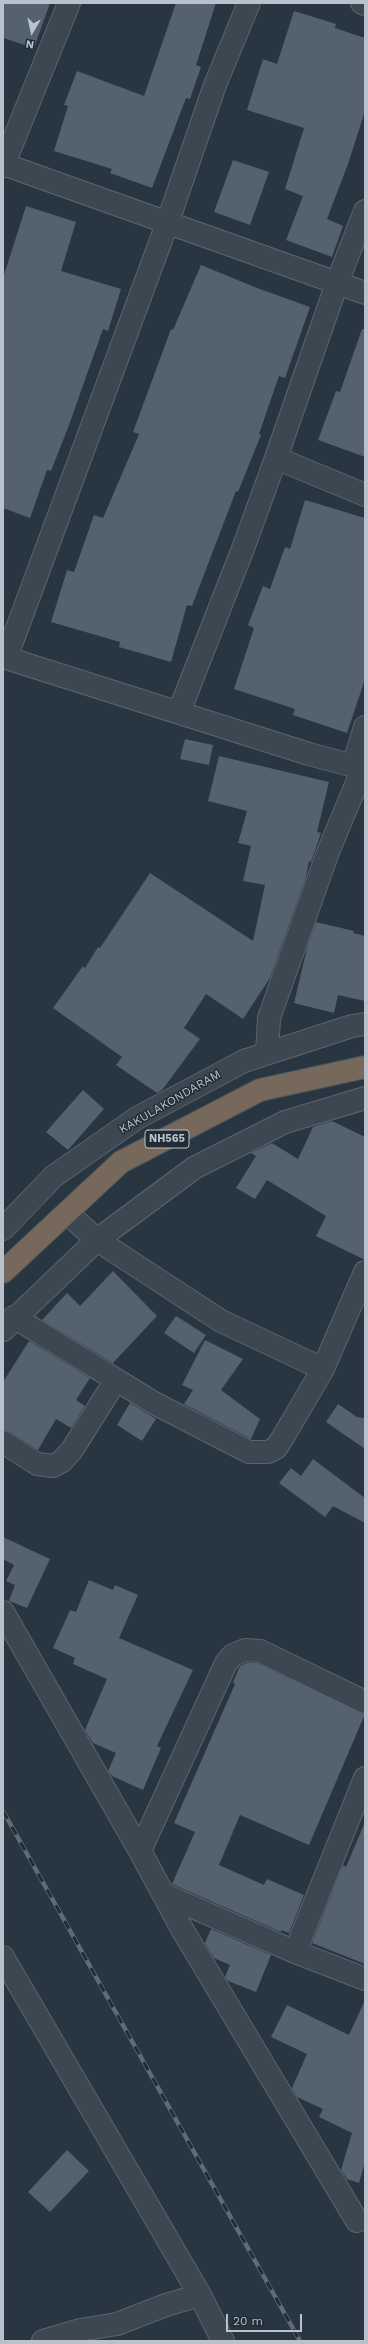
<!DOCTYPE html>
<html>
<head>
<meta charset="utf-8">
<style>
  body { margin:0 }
  #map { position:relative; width:368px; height:2344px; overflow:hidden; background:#283641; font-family:"Work Sans",sans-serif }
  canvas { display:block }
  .frame { position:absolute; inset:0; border:4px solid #b9c2cb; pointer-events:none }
  .north { position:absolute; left:12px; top:12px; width:40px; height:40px; -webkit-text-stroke:3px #212c36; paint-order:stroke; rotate:189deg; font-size:11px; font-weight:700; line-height:16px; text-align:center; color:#b9c2cb }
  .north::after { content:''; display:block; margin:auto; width:14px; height:18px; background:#b9c2cb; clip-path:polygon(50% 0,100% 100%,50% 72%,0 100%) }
  .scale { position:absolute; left:226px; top:2314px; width:76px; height:18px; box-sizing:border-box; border:2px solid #b9c2cb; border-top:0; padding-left:5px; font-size:12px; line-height:14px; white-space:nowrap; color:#b9c2cb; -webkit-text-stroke:3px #212c36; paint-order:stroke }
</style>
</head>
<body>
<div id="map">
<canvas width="368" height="2344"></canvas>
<div class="frame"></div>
<div class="north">N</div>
<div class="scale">20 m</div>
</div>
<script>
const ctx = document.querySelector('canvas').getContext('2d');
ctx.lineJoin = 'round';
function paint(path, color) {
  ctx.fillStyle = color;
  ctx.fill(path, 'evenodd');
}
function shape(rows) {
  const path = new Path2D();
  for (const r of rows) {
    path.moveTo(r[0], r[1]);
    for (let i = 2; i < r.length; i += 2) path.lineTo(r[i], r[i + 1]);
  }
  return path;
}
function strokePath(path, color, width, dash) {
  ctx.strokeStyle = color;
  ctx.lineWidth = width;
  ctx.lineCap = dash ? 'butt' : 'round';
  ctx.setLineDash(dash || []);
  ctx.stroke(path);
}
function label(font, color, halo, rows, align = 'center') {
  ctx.font = font + ' "Work Sans",sans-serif';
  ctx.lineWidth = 3;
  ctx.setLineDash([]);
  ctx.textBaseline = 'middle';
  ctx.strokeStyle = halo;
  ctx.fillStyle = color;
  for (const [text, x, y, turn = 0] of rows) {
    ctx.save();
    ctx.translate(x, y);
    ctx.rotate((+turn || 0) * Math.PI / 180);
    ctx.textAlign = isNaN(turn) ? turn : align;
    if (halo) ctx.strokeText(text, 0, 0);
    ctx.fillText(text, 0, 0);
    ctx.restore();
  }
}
paint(shape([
  [3,3,50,3,34,48,3,38],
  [176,3,216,3,196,65,201,67,190,99,186,98,152,188,110,173,112,169,54,151,68,106,64,105,77,71,144,96],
  [294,11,336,24,335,28,365,38,365,111,348,164,327,219,343,226,332,257,286,240,303,196,285,189,304,128,247,110,263,59,277,64],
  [233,160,269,172,250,225,214,212],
  [26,206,76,222,61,271,121,289,108,331,103,329,69,425,51,471,47,470,30,518,3,508,3,278],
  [201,265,257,288,310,307,285,378,279,376,259,434,261,435,238,492,236,491,192,606,187,605,171,662,119,647,120,642,51,622,67,570,74,572,94,515,103,518,139,434,133,432,171,329,173,330],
  [362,329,365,329,365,457,318,440,336,391,340,392],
  [305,500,365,518,365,679,347,733,293,715,295,709,234,689,254,628,248,625,263,586,270,589,285,547,290,549],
  [185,739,213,745,209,765,180,759],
  [219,756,329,782,317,832,321,833,311,862,309,861,306,877,270,978,243,1019,206,994,184,1028,200,1039,162,1090,157,1093,116,1065,122,1057,53,1008,83,966,85,968,98,947,100,948,150,873,253,941,265,885,243,881,251,846,238,843,247,811,208,801],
  [316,922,354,931,353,933,365,936,365,1001,338,995,334,1013,294,1003,308,944],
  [83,1090,104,1109,68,1150,46,1132],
  [332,1121,365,1137,365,1260,316,1236,326,1216,267,1180,255,1199,236,1188,256,1156,251,1153,272,1143,298,1159,313,1127],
  [113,1271,157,1316,113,1363,42,1320,67,1293,80,1306],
  [176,1316,206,1335,194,1353,164,1333],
  [205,1340,243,1359,221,1390,260,1419,251,1439,184,1404,193,1390,182,1385],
  [29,1341,90,1378,76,1400,85,1406,71,1428,56,1419,38,1450,10,1432,3,1430,3,1382],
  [130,1403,156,1419,142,1441,117,1425],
  [338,1404,357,1417,365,1418,365,1449,326,1422],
  [313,1459,365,1498,365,1523,333,1506,325,1517,279,1483,291,1468,301,1476],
  [3,1537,50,1559,27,1608,9,1601,15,1585,6,1581,14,1565,3,1559],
  [89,1580,113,1590,115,1585,138,1595,119,1638,193,1670,157,1746,161,1748,143,1790,112,1776,108,1771,116,1753,93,1743,85,1730,107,1679,73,1664,75,1658,53,1648,70,1610,76,1612],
  [247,1663,257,1663,365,1714,309,1845,240,1815,219,1865,264,1885,267,1879,304,1895,289,1933,281,1930,281,1932,172,1884,195,1832,174,1823,235,1684,233,1682,240,1666],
  [365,1822,365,1964,312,1943,343,1865,346,1867],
  [211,1929,271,1955,256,1992,228,1981,225,1977,230,1965,214,1958,205,1943],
  [365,2000,365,2162,359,2183,347,2179,341,2170,352,2133,319,2117,323,2109,297,2097,292,2088,307,2054,271,2037,287,2005,349,2035],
  [67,2150,89,2171,50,2212,28,2192]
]), '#54616e');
const street = shape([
  [362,3,365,4],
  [3,164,365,293],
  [3,166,69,3],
  [276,458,337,283,365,211],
  [3,657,309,754,365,769],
  [6,658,167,224,215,85,249,3],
  [179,712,244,546,276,458,365,495],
  [353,766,365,727],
  [267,1053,269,1018,328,852,363,768],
  [67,1213,97,1240,221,1321,323,1369],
  [3,1229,54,1176,137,1118,244,1061,352,1026,365,1024],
  [14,1317,154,1403,249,1452,268,1452,276,1448,282,1439,323,1369,365,1272],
  [3,1330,97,1240,194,1168,285,1122,365,1098],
  [3,1442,37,1464,53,1466,62,1461,72,1450,116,1380],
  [3,1612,140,1851,182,1929,357,2221],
  [140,1851,226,1663,233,1655,245,1650,260,1651,365,1702],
  [163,1894,295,1952,365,1979],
  [295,1952,365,1778],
  [3,1957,200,2295,223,2341],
  [43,2341,80,2330,117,2324,166,2305,200,2295]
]);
const highway = shape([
  [3,1272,121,1162,260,1090,365,1067]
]);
strokePath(street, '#5a656e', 24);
strokePath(highway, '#47525b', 24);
strokePath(street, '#3d4751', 22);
strokePath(highway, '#76685a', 22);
const rail = shape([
  [3,1811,300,2341]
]);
strokePath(rail, '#5f6c77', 4.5);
strokePath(rail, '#212c36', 3, [9]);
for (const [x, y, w] of [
  [167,1139,44]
]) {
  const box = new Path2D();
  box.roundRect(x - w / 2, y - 9, w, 18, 3);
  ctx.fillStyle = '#212c36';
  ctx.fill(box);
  strokePath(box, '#b9c2cb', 1);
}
label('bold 11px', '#b9c2cb', null, [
  ["NH565",167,1139]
]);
label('12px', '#b9c2cb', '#212c36', [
  ["KAKULAKONDARAM",170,1102,-30]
]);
</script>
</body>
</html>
